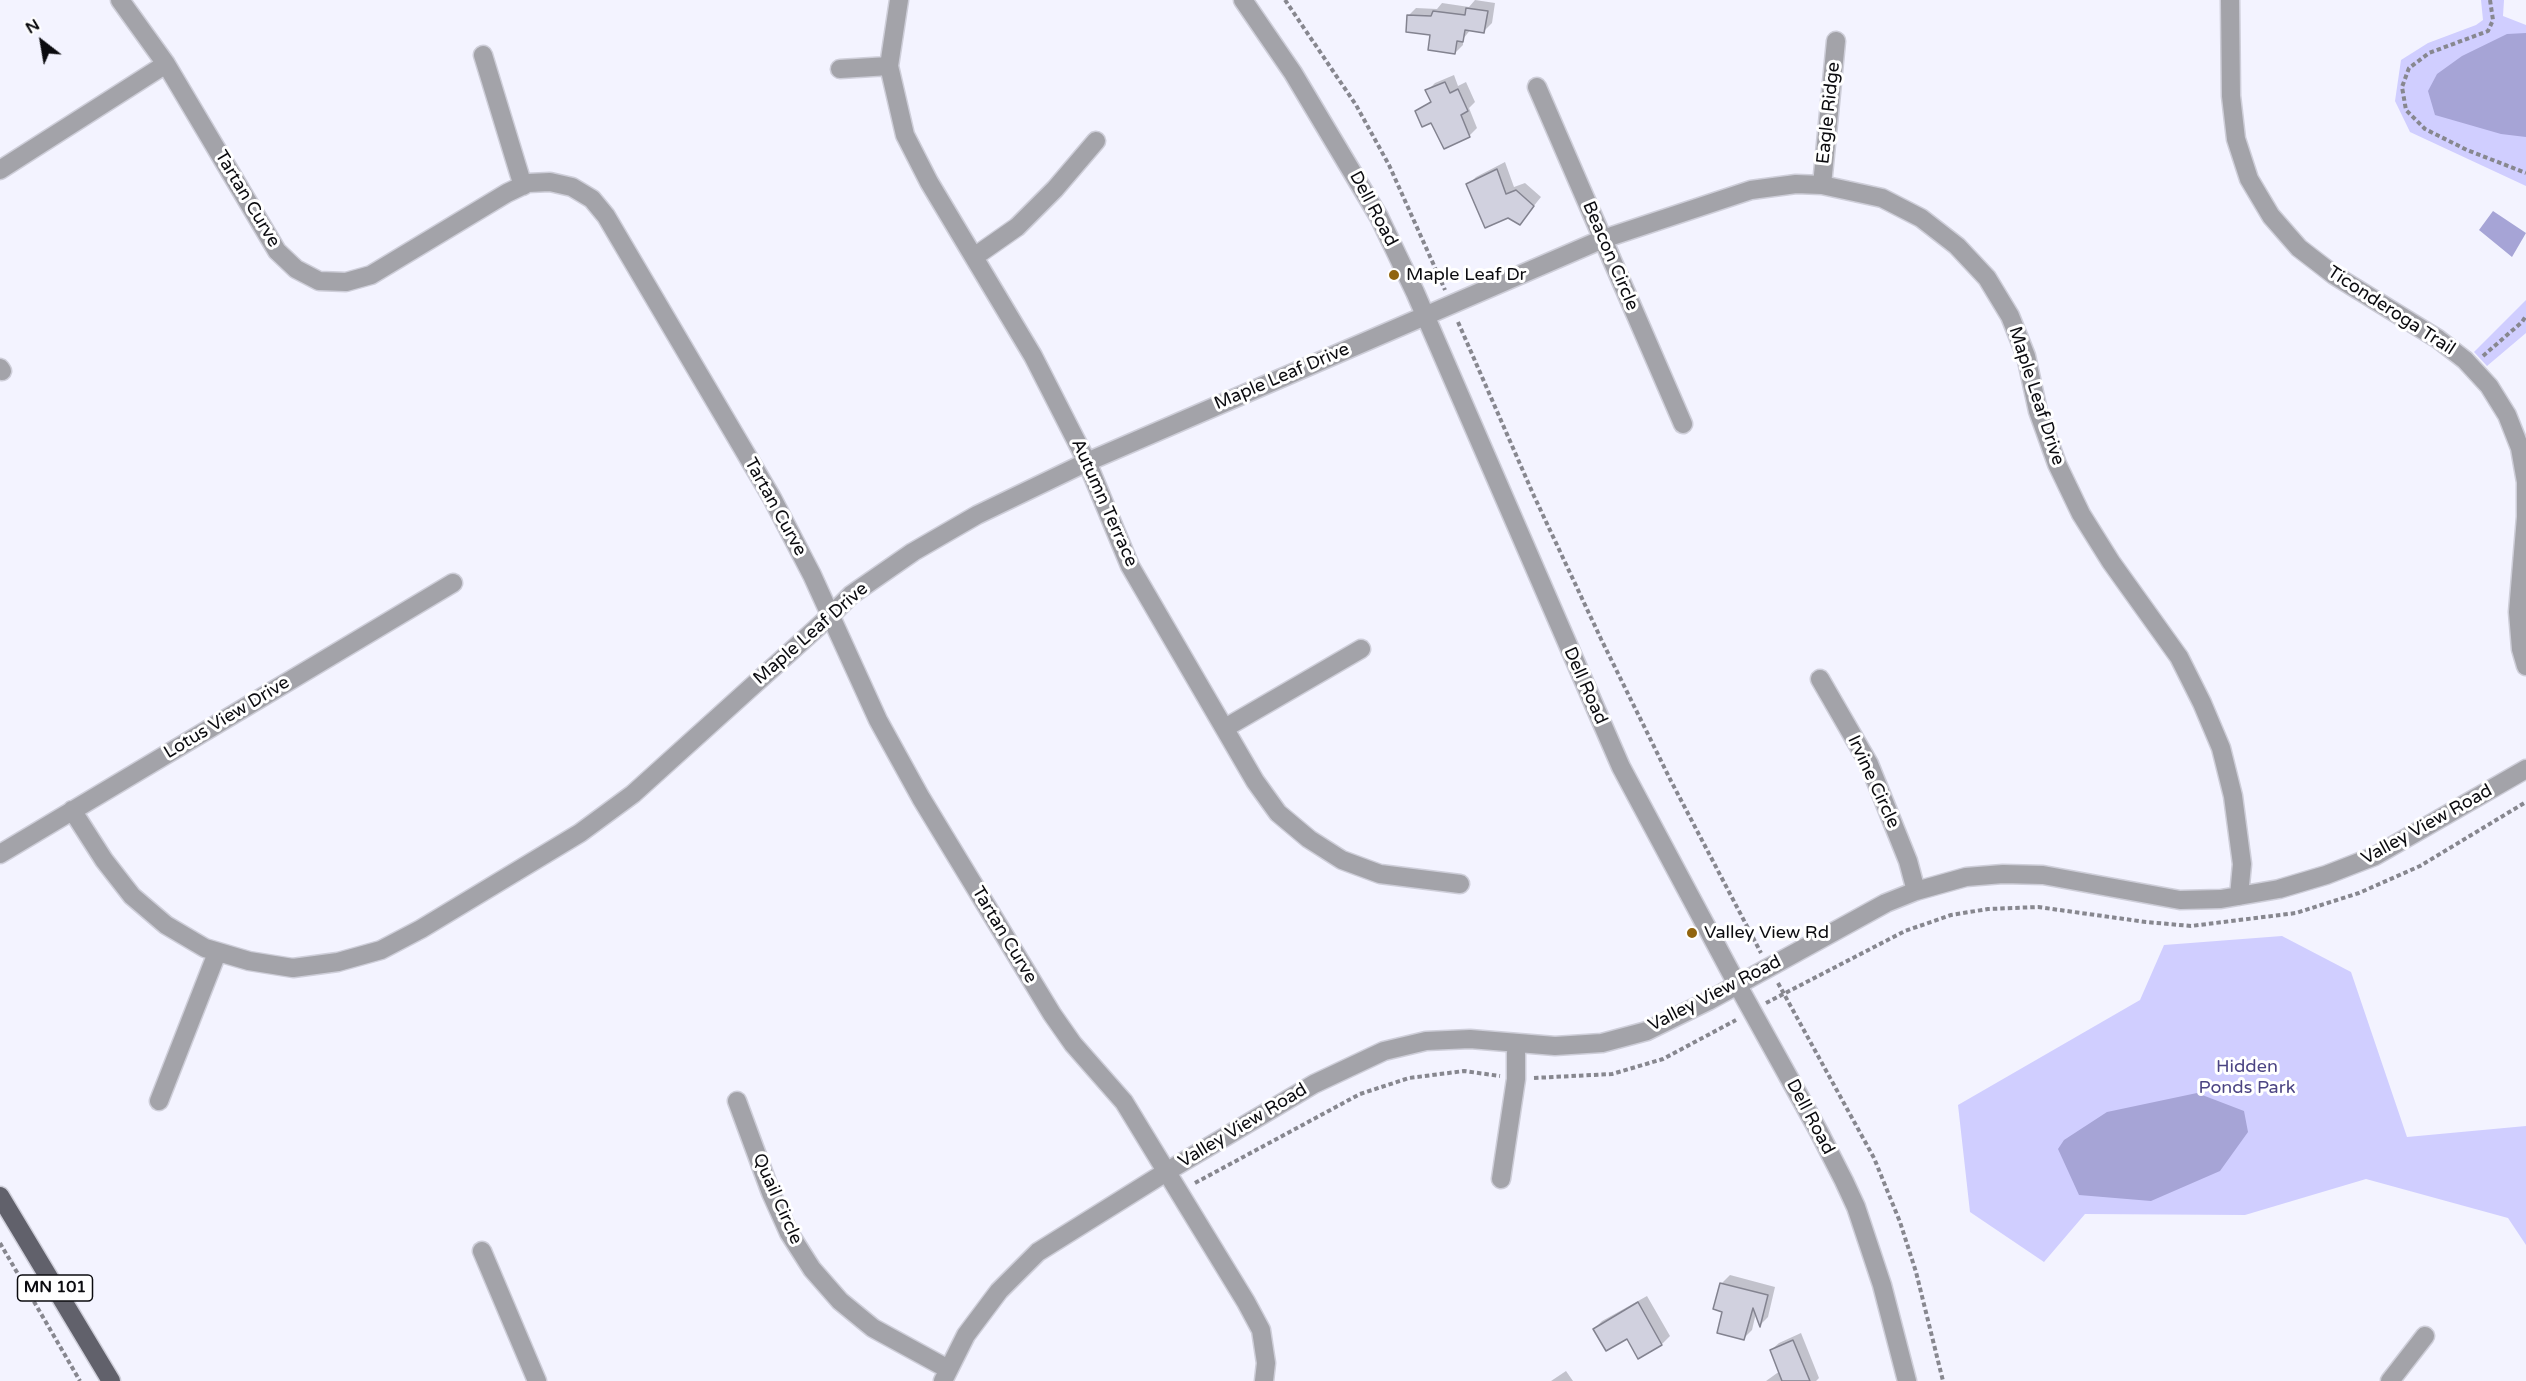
<!DOCTYPE html>
<html>
<head>
<meta charset="utf-8">
<style>
  body { margin:0 }
  #map { position:relative; width:2526px; height:1381px; overflow:hidden; background:#f3f3ff; font-family:"Varela Round",sans-serif }
  canvas { display:block }
  .north { position:absolute; left:12px; top:12px; width:60px; height:60px; -webkit-text-stroke:4px #fff; paint-order:stroke; rotate:329deg; font-size:16px; font-weight:700; line-height:24px; text-align:center; color:#0b0b0f }
  .north::after { content:''; display:block; margin:auto; width:21px; height:27px; background:#0b0b0f; clip-path:polygon(50% 0,100% 100%,50% 72%,0 100%) }
</style>
</head>
<body>
<div id="map">
<canvas width="2526" height="1381"></canvas>
<div class="north">N</div>
</div>
<script>
const ctx = document.querySelector('canvas').getContext('2d');
ctx.lineJoin = 'round';
function paint(path, color) {
  ctx.fillStyle = color;
  ctx.fill(path, 'evenodd');
}
function shape(rows) {
  const path = new Path2D();
  for (const r of rows) {
    path.moveTo(r[0], r[1]);
    for (let i = 2; i < r.length; i += 2) path.lineTo(r[i], r[i + 1]);
  }
  return path;
}
function strokePath(path, color, width, dash) {
  ctx.strokeStyle = color;
  ctx.lineWidth = width;
  ctx.lineCap = dash ? 'butt' : 'round';
  ctx.setLineDash(dash || []);
  ctx.stroke(path);
}
function label(font, color, halo, rows, align = 'center') {
  ctx.font = font + ' "Varela Round",sans-serif';
  ctx.lineWidth = 6;
  ctx.setLineDash([]);
  ctx.textBaseline = 'middle';
  ctx.strokeStyle = halo;
  ctx.fillStyle = color;
  for (const [text, x, y, turn = 0] of rows) {
    ctx.save();
    ctx.translate(x, y);
    ctx.rotate((+turn || 0) * Math.PI / 180);
    ctx.textAlign = isNaN(turn) ? turn : align;
    if (halo) ctx.strokeText(text, 0, 0);
    ctx.fillText(text, 0, 0);
    ctx.restore();
  }
}
paint(shape([
  [2481,0,2504,0,2503,16,2526,25,2526,186,2410,132,2395,101,2401,60,2428,43,2476,25,2483,20],
  [2526,300,2526,333,2487,366,2474,352],
  [2282,936,2351,972,2407,1137,2526,1126,2526,1245,2508,1218,2366,1179,2245,1215,2085,1214,2044,1262,1970,1212,1958,1105,2140,1000,2164,945]
]), '#d0ceff');
paint(shape([
  [2526,33,2526,137,2501,134,2435,115,2428,91,2437,74,2462,56,2507,34],
  [2493,211,2526,233,2512,257,2479,230],
  [2197,1093,2244,1111,2248,1132,2220,1171,2151,1201,2079,1195,2058,1149,2064,1140,2107,1112]
]), '#a6a4d6');
paint(shape([
  [1475,0,1495,3,1492,23,1484,31,1471,29,1463,39,1463,45,1455,53,1408,16,1416,8,1437,9,1442,3,1469,7],
  [1454,75,1458,86,1466,82,1475,102,1469,108,1477,128,1469,136,1417,112,1432,100,1427,91,1435,83],
  [1505,162,1514,187,1525,183,1541,197,1520,223,1468,185,1476,177],
  [1730,1275,1775,1287,1768,1317,1761,1324,1756,1313,1752,1330,1744,1338,1724,1311,1715,1308,1722,1283],
  [1647,1296,1670,1336,1662,1344,1639,1357,1627,1337,1594,1329,1602,1321],
  [1801,1333,1819,1378,1816,1381,1766,1381,1780,1371,1771,1350,1779,1343],
  [1566,1371,1573,1381,1551,1381]
]), '#0003');
const building = shape([
  [1466,8,1488,11,1484,33,1465,30,1463,42,1457,41,1455,54,1428,50,1430,35,1406,32,1407,15,1431,16,1433,11,1465,15,1466,8],
  [1445,82,1450,93,1458,89,1468,111,1461,115,1470,137,1444,149,1431,123,1422,127,1415,111,1431,102,1425,90,1445,82],
  [1497,169,1506,194,1516,190,1534,206,1520,225,1508,218,1485,228,1466,184,1497,169],
  [1720,1283,1768,1295,1760,1327,1753,1308,1744,1340,1717,1333,1722,1312,1713,1309,1720,1283],
  [1638,1302,1662,1345,1638,1359,1627,1339,1606,1351,1593,1329,1638,1302],
  [1793,1340,1810,1381,1782,1381,1770,1350,1793,1340]
]);
paint(building, '#d1d1df');
strokePath(building, '#838390', 1.5);
const minor = shape([
  [120,0,166,64,277,251,296,269,319,281,346,282,371,275,507,193,528,183,550,182,572,187,592,199,606,216,772,498,812,575,878,720,921,798,1052,1014,1073,1044,1124,1102,1246,1302,1261,1330,1266,1363,1264,1381],
  [899,0,889,66,905,135,929,182,1033,356,1087,462,1130,566,1255,781,1278,813,1309,839,1342,860,1380,874,1460,884],
  [1243,0,1293,73,1379,217,1415,292,1621,767,1737,984,1819,1132,1844,1181,1856,1207,1882,1285,1907,1381],
  [2230,0,2231,96,2236,139,2249,179,2271,216,2299,248,2334,275,2438,339,2465,360,2489,386,2507,415,2520,448,2526,482,2526,517,2518,612,2521,649,2526,666],
  [483,55,523,186],
  [840,69,889,66],
  [1537,87,1683,424],
  [0,170,166,64],
  [1822,185,1836,41],
  [974,257,1017,227,1055,189,1096,141],
  [0,368,2,371],
  [1820,679,1869,764,1908,861,1916,891],
  [1225,728,1361,649],
  [72,810,104,860,132,896,166,925,205,948,249,961,293,968,338,962,381,950,421,929,580,833,633,794,830,616,851,595,913,552,977,515,1087,462,1603,239,1751,190,1796,184,1822,185,1882,198,1921,218,1957,246,1987,278,2010,316,2026,356,2038,411,2057,464,2081,514,2111,562,2179,657,2202,703,2221,748,2233,796,2242,864,2239,896],
  [0,854,453,583],
  [159,1101,217,953],
  [737,1101,771,1193,789,1233,812,1269,840,1301,873,1328,948,1369],
  [1501,1179,1516,1079,1516,1043],
  [482,1251,537,1381],
  [943,1381,966,1335,999,1291,1038,1252,1166,1172,1314,1084,1384,1051,1426,1041,1470,1039,1555,1046,1602,1043,1647,1031,1708,1001,1886,903,1916,891,1966,877,2003,874,2043,875,2180,900,2221,899,2279,889,2326,875,2375,856,2526,769],
  [2390,1381,2425,1336]
]);
const major = shape([
  [0,1196,111,1381]
]);
strokePath(minor, '#ceced9', 21);
strokePath(major, '#ceced9', 21);
strokePath(shape([
  [1285,0,1356,105,1389,165,1445,290],
  [2490,0,2493,20,2488,31,2429,53,2409,68,2402,87,2406,110,2425,129,2467,150,2526,173],
  [1458,322,1534,496,1601,639,1671,781,1761,953],
  [2483,356,2522,322,2526,316],
  [1778,983,1874,1158,1900,1222,1916,1272,1943,1381],
  [1766,1003,1905,931,1951,915,1988,909,2038,907,2146,922,2191,926,2296,913,2359,893,2420,866,2526,802],
  [1534,1078,1612,1074,1663,1059,1736,1020],
  [1195,1183,1360,1094,1409,1078,1464,1071,1500,1076],
  [0,1243,80,1381]
]), '#87878f', 4, [4.5, 3]);
strokePath(minor, '#a3a3a9', 18);
strokePath(major, '#61616b', 18);
for (const [x, y, r, color] of [
  [1394,275,6,"#91640f"],
  [1692,933,6,"#91640f"]
]) {
  const dot = new Path2D();
  dot.arc(x, y, r, 0, 2 * Math.PI);
  ctx.fillStyle = color;
  ctx.fill(dot);
  strokePath(dot, '#fff', 2);
}
for (const [x, y, w] of [
  [55,1288,75]
]) {
  const box = new Path2D();
  box.roundRect(x - w / 2, y - 13, w, 26, 4.5);
  ctx.fillStyle = '#fff';
  ctx.fill(box);
  strokePath(box, '#0b0b0f', 1.5);
}
label('bold 16px', '#0b0b0f', null, [
  ["MN 101",55,1288]
]);
label('18px', '#0b0b0f', '#fff', [
  ["Eagle Ridge",1829,113,-84],
  ["Tartan Curve",247,199,59],
  ["Dell Road",1373,209,62],
  ["Beacon Circle",1610,256,67],
  ["Ticonderoga Trail",2391,311,33],
  ["Maple Leaf Drive",1282,377,-23],
  ["Maple Leaf Drive",2036,396,72],
  ["Autumn Terrace",1104,503,66],
  ["Tartan Curve",775,507,61],
  ["Maple Leaf Drive",811,634,-41],
  ["Dell Road",1585,686,66],
  ["Lotus View Drive",227,718,-31],
  ["Irvine Circle",1873,782,65],
  ["Valley View Road",2427,825,-29],
  ["Tartan Curve",1004,935,59],
  ["Valley View Road",1715,994,-27],
  ["Dell Road",1810,1117,62],
  ["Valley View Road",1243,1126,-31],
  ["Quail Circle",777,1199,66]
]);
label('18px', '#0b0b0f', '#fff', [
  ["Maple Leaf Dr",1406,275],
  ["Valley View Rd",1704,933]
], 'left');
label('18px', '#4b4483', '#fff', [
  ["Hidden",2247,1067],
  ["Ponds Park",2247,1088]
]);
</script>
</body>
</html>
